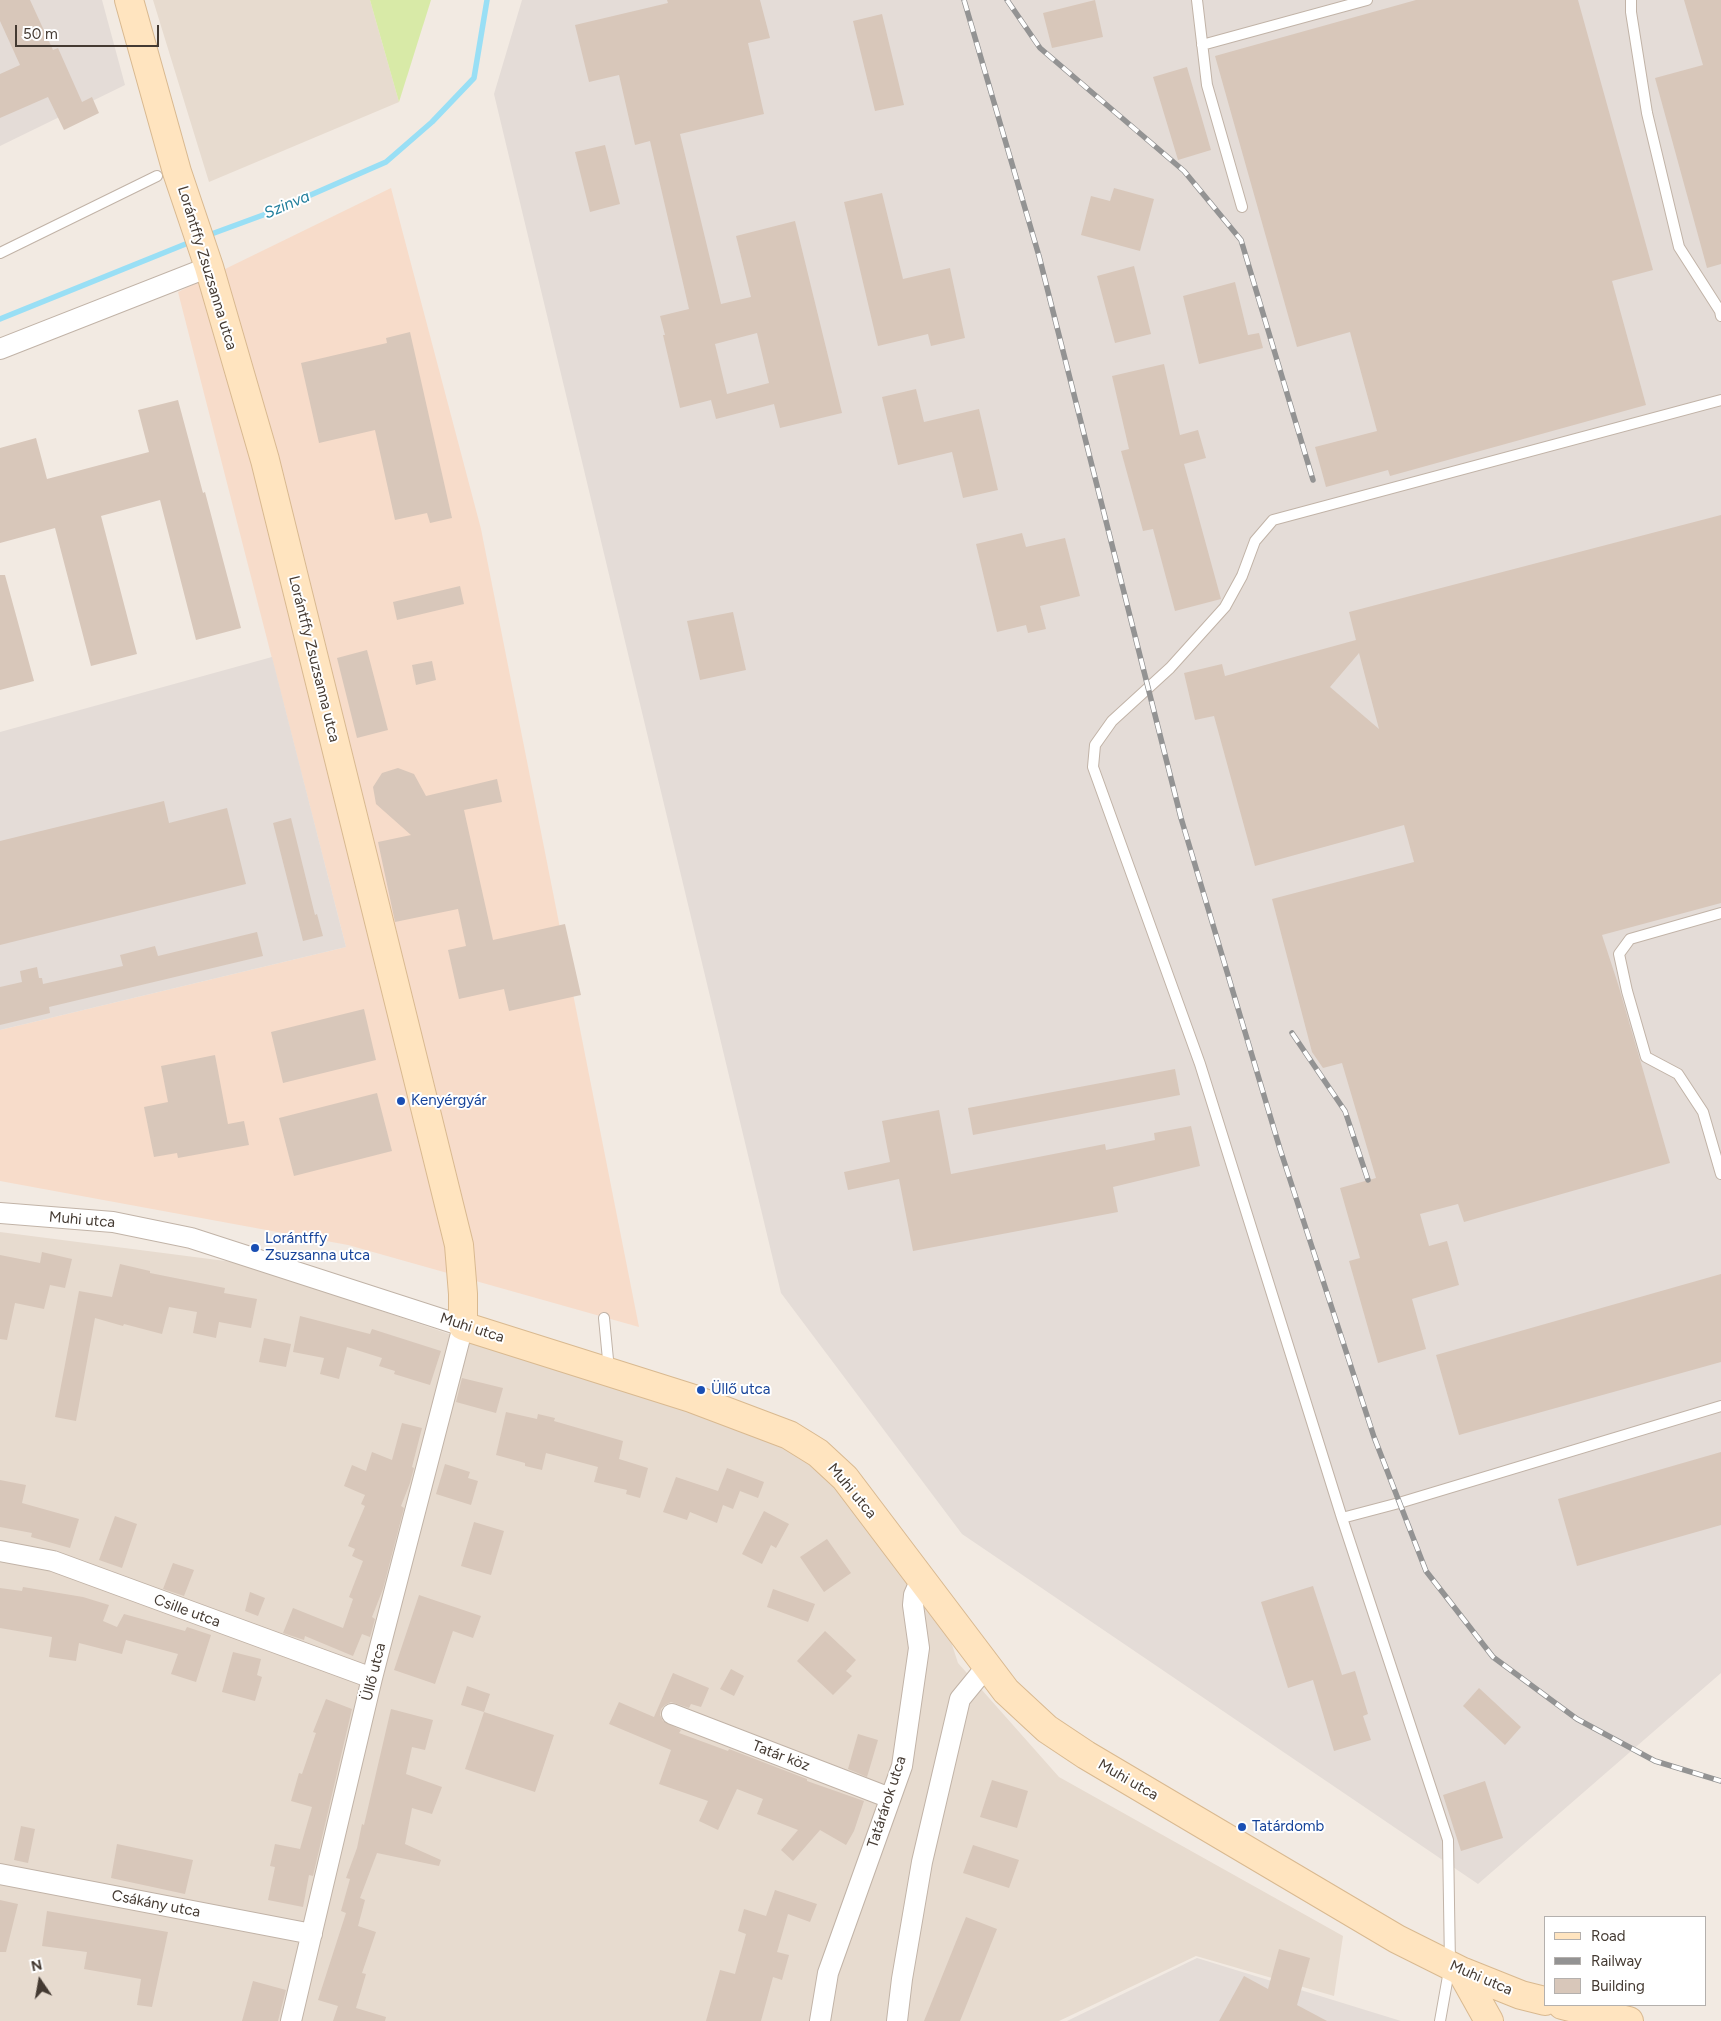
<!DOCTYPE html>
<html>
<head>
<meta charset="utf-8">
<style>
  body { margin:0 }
  #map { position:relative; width:1721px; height:2021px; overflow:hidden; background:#f2eae2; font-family:Figtree,sans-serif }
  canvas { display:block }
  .legend { position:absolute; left:1544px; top:1916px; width:162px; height:90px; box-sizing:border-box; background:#fff; border:1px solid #b4b0ad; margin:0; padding:6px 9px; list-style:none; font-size:15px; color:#443a32 }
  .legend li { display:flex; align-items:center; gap:10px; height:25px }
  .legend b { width:25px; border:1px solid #b4b0ad }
  .north { position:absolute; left:15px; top:1956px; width:50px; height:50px; -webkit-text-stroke:4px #fff; paint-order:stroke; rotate:348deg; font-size:14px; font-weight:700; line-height:20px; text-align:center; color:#443a32 }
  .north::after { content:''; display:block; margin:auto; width:18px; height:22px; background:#443a32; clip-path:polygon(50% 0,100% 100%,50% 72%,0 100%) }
  .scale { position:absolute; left:15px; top:25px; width:144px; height:22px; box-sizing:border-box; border:2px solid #443a32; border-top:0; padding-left:6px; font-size:15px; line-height:18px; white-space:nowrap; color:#443a32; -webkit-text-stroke:4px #fff; paint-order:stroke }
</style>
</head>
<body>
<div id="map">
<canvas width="1721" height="2021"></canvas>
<ul class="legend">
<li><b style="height:6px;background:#ffe4bf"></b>Road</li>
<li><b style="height:6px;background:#939393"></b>Railway</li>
<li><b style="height:14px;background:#d8c7ba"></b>Building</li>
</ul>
<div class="north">N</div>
<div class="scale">50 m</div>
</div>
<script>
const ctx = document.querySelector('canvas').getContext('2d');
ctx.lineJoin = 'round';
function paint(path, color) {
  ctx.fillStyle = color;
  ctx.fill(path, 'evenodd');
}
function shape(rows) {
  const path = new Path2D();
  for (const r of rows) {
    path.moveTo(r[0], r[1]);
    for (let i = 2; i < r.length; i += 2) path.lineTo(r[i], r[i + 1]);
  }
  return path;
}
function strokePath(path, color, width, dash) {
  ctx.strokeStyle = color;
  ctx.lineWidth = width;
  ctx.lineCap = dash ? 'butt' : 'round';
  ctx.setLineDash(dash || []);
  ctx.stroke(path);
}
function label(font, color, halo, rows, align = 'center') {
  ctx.font = font + ' Figtree,sans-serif';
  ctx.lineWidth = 4;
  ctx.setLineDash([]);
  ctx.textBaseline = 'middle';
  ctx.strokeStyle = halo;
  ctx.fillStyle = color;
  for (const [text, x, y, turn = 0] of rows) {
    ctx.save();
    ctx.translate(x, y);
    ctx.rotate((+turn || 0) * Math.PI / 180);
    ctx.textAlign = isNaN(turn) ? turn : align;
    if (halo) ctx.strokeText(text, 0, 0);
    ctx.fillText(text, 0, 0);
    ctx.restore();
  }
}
paint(shape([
  [153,0,370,0,399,102,209,182],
  [0,1232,241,1263,458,1337,819,1452,930,1578,958,1663,1059,1777,1343,1936,1334,1996,1196,1956,1059,2021,0,2021]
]), '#e7dbcf');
paint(shape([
  [391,188,481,529,639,1327,348,1245,0,1181,0,1030,346,947,178,292]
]), '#f7dcca');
paint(shape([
  [0,0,102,0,125,85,0,146],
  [522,0,1721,0,1721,1673,1478,1884,962,1534,781,1293,494,94],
  [272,657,346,947,0,1030,0,732],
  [1197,1958,1401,2021,1067,2021]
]), '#e4dcd7');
paint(shape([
  [370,0,431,0,399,102]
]), '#d8eaa7');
strokePath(shape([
  [206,236,274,211,386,162,432,122,474,78,487,0],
  [0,319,193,241]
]), '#99dff5', 5.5);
paint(shape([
  [0,0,30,0,53,50,58,48,82,102,92,97,99,113,64,130,48,97,0,118,0,74,20,65,0,21],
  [667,0,760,0,770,38,748,43,764,114,680,134,721,304,751,297,736,236,795,221,842,413,780,428,774,404,716,419,711,400,680,408,663,335,665,335,660,316,689,309,650,141,635,145,619,75,589,82,575,25,668,3],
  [757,333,769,383,727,394,715,344],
  [1095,0,1103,37,1052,48,1043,13],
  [1416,0,1578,0,1653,270,1612,281,1646,405,1390,476,1388,470,1326,487,1315,447,1377,431,1350,332,1297,347,1215,56],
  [1684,0,1721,0,1721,264,1707,268,1655,78,1703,65],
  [882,14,904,105,875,111,853,21],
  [1187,67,1211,150,1178,160,1153,77],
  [605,145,620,204,590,212,575,152],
  [1114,188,1154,199,1140,251,1081,235,1091,196,1110,201],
  [882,193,903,279,950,268,965,338,931,346,928,334,878,346,844,202],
  [1134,266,1151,334,1115,343,1097,276],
  [1235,282,1248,335,1259,333,1263,348,1199,364,1183,296],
  [410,332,452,518,430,523,427,513,395,520,375,430,319,443,301,363,387,343,386,338],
  [1164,364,1180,435,1198,430,1206,458,1184,464,1221,599,1175,611,1153,529,1143,531,1121,451,1129,449,1112,376],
  [916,389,924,422,979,409,998,490,963,498,952,452,898,465,882,397],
  [178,400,203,493,205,492,241,628,196,640,160,500,101,516,137,654,91,666,55,528,0,543,0,448,36,438,47,479,149,452,138,410],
  [1721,515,1721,903,1602,935,1618,984,1670,1163,1464,1222,1458,1204,1420,1214,1429,1246,1447,1241,1459,1285,1412,1299,1426,1349,1378,1363,1349,1261,1360,1258,1340,1188,1376,1178,1342,1063,1323,1068,1312,1052,1272,899,1414,862,1404,825,1255,866,1214,716,1195,720,1184,673,1222,664,1225,676,1356,640,1349,612],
  [1359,653,1379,729,1330,687],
  [1022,533,1026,547,1065,538,1080,596,1040,606,1046,629,1028,633,1026,625,997,632,976,544],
  [0,575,5,575,34,681,0,690],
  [460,586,464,604,397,620,393,602],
  [733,612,746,670,700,680,687,621],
  [367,650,388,730,357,738,337,658],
  [432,661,436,680,416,685,412,665],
  [398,768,414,774,426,796,497,779,502,802,464,810,493,940,565,924,581,995,509,1011,504,989,459,999,448,950,466,946,458,909,395,922,378,842,411,835,376,804,373,787,382,773],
  [164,801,169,823,227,808,246,884,0,945,0,841],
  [291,818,315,915,317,914,323,936,303,941,273,823],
  [257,932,263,956,49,1007,50,1013,0,1025,0,987,22,982,20,971,37,967,39,978,42,978,43,984,123,966,120,955,155,946,158,956],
  [364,1009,376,1060,283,1083,271,1032],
  [215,1055,228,1124,244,1121,249,1145,178,1158,177,1153,154,1157,144,1107,168,1102,161,1066],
  [1175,1069,1180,1095,973,1135,968,1108],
  [377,1093,392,1151,294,1176,279,1118],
  [939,1110,951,1174,1105,1144,1106,1150,1155,1140,1154,1133,1191,1126,1200,1166,1113,1187,1118,1212,913,1251,899,1179,848,1190,844,1172,890,1162,882,1121],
  [42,1252,72,1259,65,1288,50,1285,44,1309,15,1303,7,1340,0,1339,0,1255,40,1263],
  [120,1264,150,1271,150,1273,225,1288,224,1293,257,1299,251,1328,219,1322,216,1338,193,1333,197,1312,169,1307,162,1334,124,1324,123,1326,95,1318,76,1421,55,1417,79,1291,112,1297],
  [1721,1274,1721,1362,1459,1435,1436,1355],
  [300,1316,370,1334,372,1329,441,1351,430,1385,394,1374,395,1371,379,1366,382,1358,347,1347,339,1379,320,1374,324,1358,293,1352],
  [264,1338,291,1344,286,1367,259,1362],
  [462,1378,503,1388,496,1413,456,1402],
  [506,1412,537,1419,538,1414,555,1418,554,1421,623,1441,619,1459,648,1468,640,1498,626,1494,627,1490,594,1482,598,1467,546,1453,542,1470,525,1466,525,1463,496,1455],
  [402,1423,422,1428,412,1467,414,1468,410,1483,401,1506,404,1508,383,1589,372,1617,375,1619,370,1637,362,1634,353,1656,305,1636,304,1640,283,1633,293,1608,343,1628,353,1599,349,1597,363,1561,352,1556,355,1549,348,1546,365,1506,361,1504,365,1495,344,1486,352,1465,366,1471,372,1452,392,1460],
  [1721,1452,1721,1525,1577,1566,1558,1499],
  [445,1464,470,1472,468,1478,478,1481,471,1505,436,1494],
  [727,1468,764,1482,758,1498,740,1491,733,1509,723,1505,717,1523,690,1512,687,1520,663,1512,676,1477,718,1491],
  [0,1480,26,1485,22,1503,79,1519,70,1548,31,1537,32,1533,0,1527],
  [764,1511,789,1524,776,1548,771,1545,762,1564,742,1554],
  [115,1516,137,1524,122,1568,99,1560],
  [474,1522,504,1531,491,1575,461,1566],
  [827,1539,851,1573,824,1592,800,1557],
  [173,1563,194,1570,184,1596,163,1589],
  [1313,1586,1342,1675,1355,1671,1368,1714,1363,1716,1371,1740,1334,1751,1313,1680,1288,1688,1261,1602],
  [23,1587,83,1597,109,1605,103,1621,117,1627,124,1614,185,1631,187,1627,211,1635,196,1682,171,1674,178,1654,126,1640,122,1654,79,1643,76,1661,49,1657,52,1637,0,1628,0,1588,22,1591],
  [773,1589,815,1604,808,1622,767,1607],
  [250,1592,265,1598,258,1616,245,1611],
  [419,1595,481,1616,473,1638,453,1631,435,1684,394,1670],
  [825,1631,856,1660,846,1671,852,1676,833,1695,797,1661],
  [233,1652,261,1659,257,1675,262,1677,255,1701,222,1692],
  [731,1669,744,1676,734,1696,720,1689],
  [673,1673,709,1688,701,1707,691,1704,689,1708,671,1702,665,1705,661,1709,660,1715,663,1721,681,1730,679,1733,728,1751,729,1749,807,1779,807,1781,864,1801,854,1831,846,1845,820,1830,793,1861,781,1850,798,1830,757,1814,763,1799,737,1789,718,1830,699,1821,708,1801,659,1784,671,1750,609,1724,619,1702,654,1717],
  [467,1686,490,1694,484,1712,461,1705],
  [1479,1688,1521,1727,1505,1745,1463,1706],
  [326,1699,352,1709,313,1876,309,1875,303,1907,268,1900,275,1867,270,1866,275,1844,300,1849,312,1807,291,1801,299,1773,302,1774,316,1733,313,1732],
  [391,1709,433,1720,425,1750,412,1747,406,1774,442,1787,432,1814,412,1808,405,1844,441,1860,439,1866,377,1853,360,1898,365,1900,358,1926,376,1932,362,1973,366,1974,356,2008,386,2017,385,2021,333,2021,338,2006,318,2000,346,1913,341,1911,350,1879,346,1878,357,1848,362,1824,364,1825],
  [484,1712,554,1735,535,1792,465,1769],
  [858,1734,878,1740,867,1777,848,1769],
  [992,1780,1028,1791,1017,1828,980,1817],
  [1485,1781,1503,1838,1461,1851,1443,1795],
  [21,1826,35,1829,28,1863,14,1860],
  [117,1844,193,1860,185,1894,111,1878],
  [973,1845,1019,1860,1009,1888,963,1873],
  [775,1890,817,1904,810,1922,788,1914,777,1952,789,1955,782,1980,773,1977,761,2021,706,2021,720,1970,735,1974,746,1934,738,1931,744,1909,766,1916],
  [0,1900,18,1904,6,1952,0,1952],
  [47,1911,168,1932,152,2007,137,2005,141,1979,84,1969,87,1952,42,1946],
  [966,1917,997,1929,960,2021,924,2021],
  [1279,1949,1310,1958,1297,2005,1327,2021,1219,2021,1244,1976,1268,1989],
  [253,1981,286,1990,278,2021,242,2021]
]), '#d8c7ba');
const service = shape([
  [1197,0,1207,85,1242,207],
  [1631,0,1631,12,1647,113,1679,247,1720,311,1721,316],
  [1202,45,1367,0],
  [0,253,157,176],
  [1721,913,1630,939,1619,954,1627,991,1646,1057,1678,1074,1703,1112,1721,1174],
  [604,1318,609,1370],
  [1342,1518,1399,1503,1721,1406],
  [1440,2021,1450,1965,1448,1840,1342,1518,1200,1064,1093,767,1095,745,1112,721,1170,668,1225,607,1242,576,1255,541,1273,520,1721,400]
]);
const minor = shape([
  [0,349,209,267],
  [0,1213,113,1222,191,1238,463,1326,372,1678,291,2021],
  [0,1551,53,1561,372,1678],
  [672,1714,890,1798],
  [0,1874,312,1934],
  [820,2021,828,1973,902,1766,919,1648,913,1605,914,1595,921,1579],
  [897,2021,902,1979,922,1862,960,1699,987,1666]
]);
const secondary = shape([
  [129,0,177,172,209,267,265,460,459,1245,463,1294,463,1326,691,1398,789,1435,818,1453,845,1478,1006,1691,1047,1729,1086,1755,1397,1939,1461,1971,1521,1995,1545,2001],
  [1461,1971,1489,2021],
  [1562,2005,1629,2021]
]);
strokePath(service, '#c1b3a7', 12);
strokePath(minor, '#c1b3a7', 22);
strokePath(secondary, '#d9b990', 30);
strokePath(service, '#fff', 10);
strokePath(minor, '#fff', 20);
strokePath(secondary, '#ffe4bf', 28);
const rail = shape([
  [964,0,1039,256,1181,818,1280,1149,1374,1437,1426,1571,1493,1657,1577,1719,1655,1761,1721,1781],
  [1007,0,1040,48,1184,171,1241,240,1313,480],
  [1292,1033,1345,1111,1368,1180]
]);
strokePath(rail, '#939393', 5.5);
strokePath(rail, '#fff', 4, [11]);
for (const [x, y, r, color] of [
  [401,1101,5,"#1a4fb4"],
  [255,1248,5,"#1a4fb4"],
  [701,1390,5,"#1a4fb4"],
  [1242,1827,5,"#1a4fb4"]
]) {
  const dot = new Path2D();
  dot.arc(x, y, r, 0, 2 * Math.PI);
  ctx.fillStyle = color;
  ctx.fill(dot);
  strokePath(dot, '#fff', 2);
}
label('15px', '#443a32', '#fff', [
  ["Lorántffy Zsuzsanna utca",207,268,73],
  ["Lorántffy Zsuzsanna utca",314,659,76],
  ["Muhi utca",82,1220,5],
  ["Muhi utca",472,1328,18],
  ["Muhi utca",852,1491,50],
  ["Csille utca",187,1611,20],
  ["Üllő utca",374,1672,-76],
  ["Tatár köz",781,1756,21],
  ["Muhi utca",1128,1780,30],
  ["Tatárárok utca",887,1802,-72],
  ["Csákány utca",156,1904,11],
  ["Muhi utca",1481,1978,23]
]);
label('15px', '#164399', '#fff', [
  ["Kenyérgyár",411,1101],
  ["Lorántffy",265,1239],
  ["Zsuzsanna utca",265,1256],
  ["Üllő utca",711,1390],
  ["Tatárdomb",1252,1827]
], 'left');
label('italic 16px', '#227f9d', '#fff', [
  ["Szinva",287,205,-23]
]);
</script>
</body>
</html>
